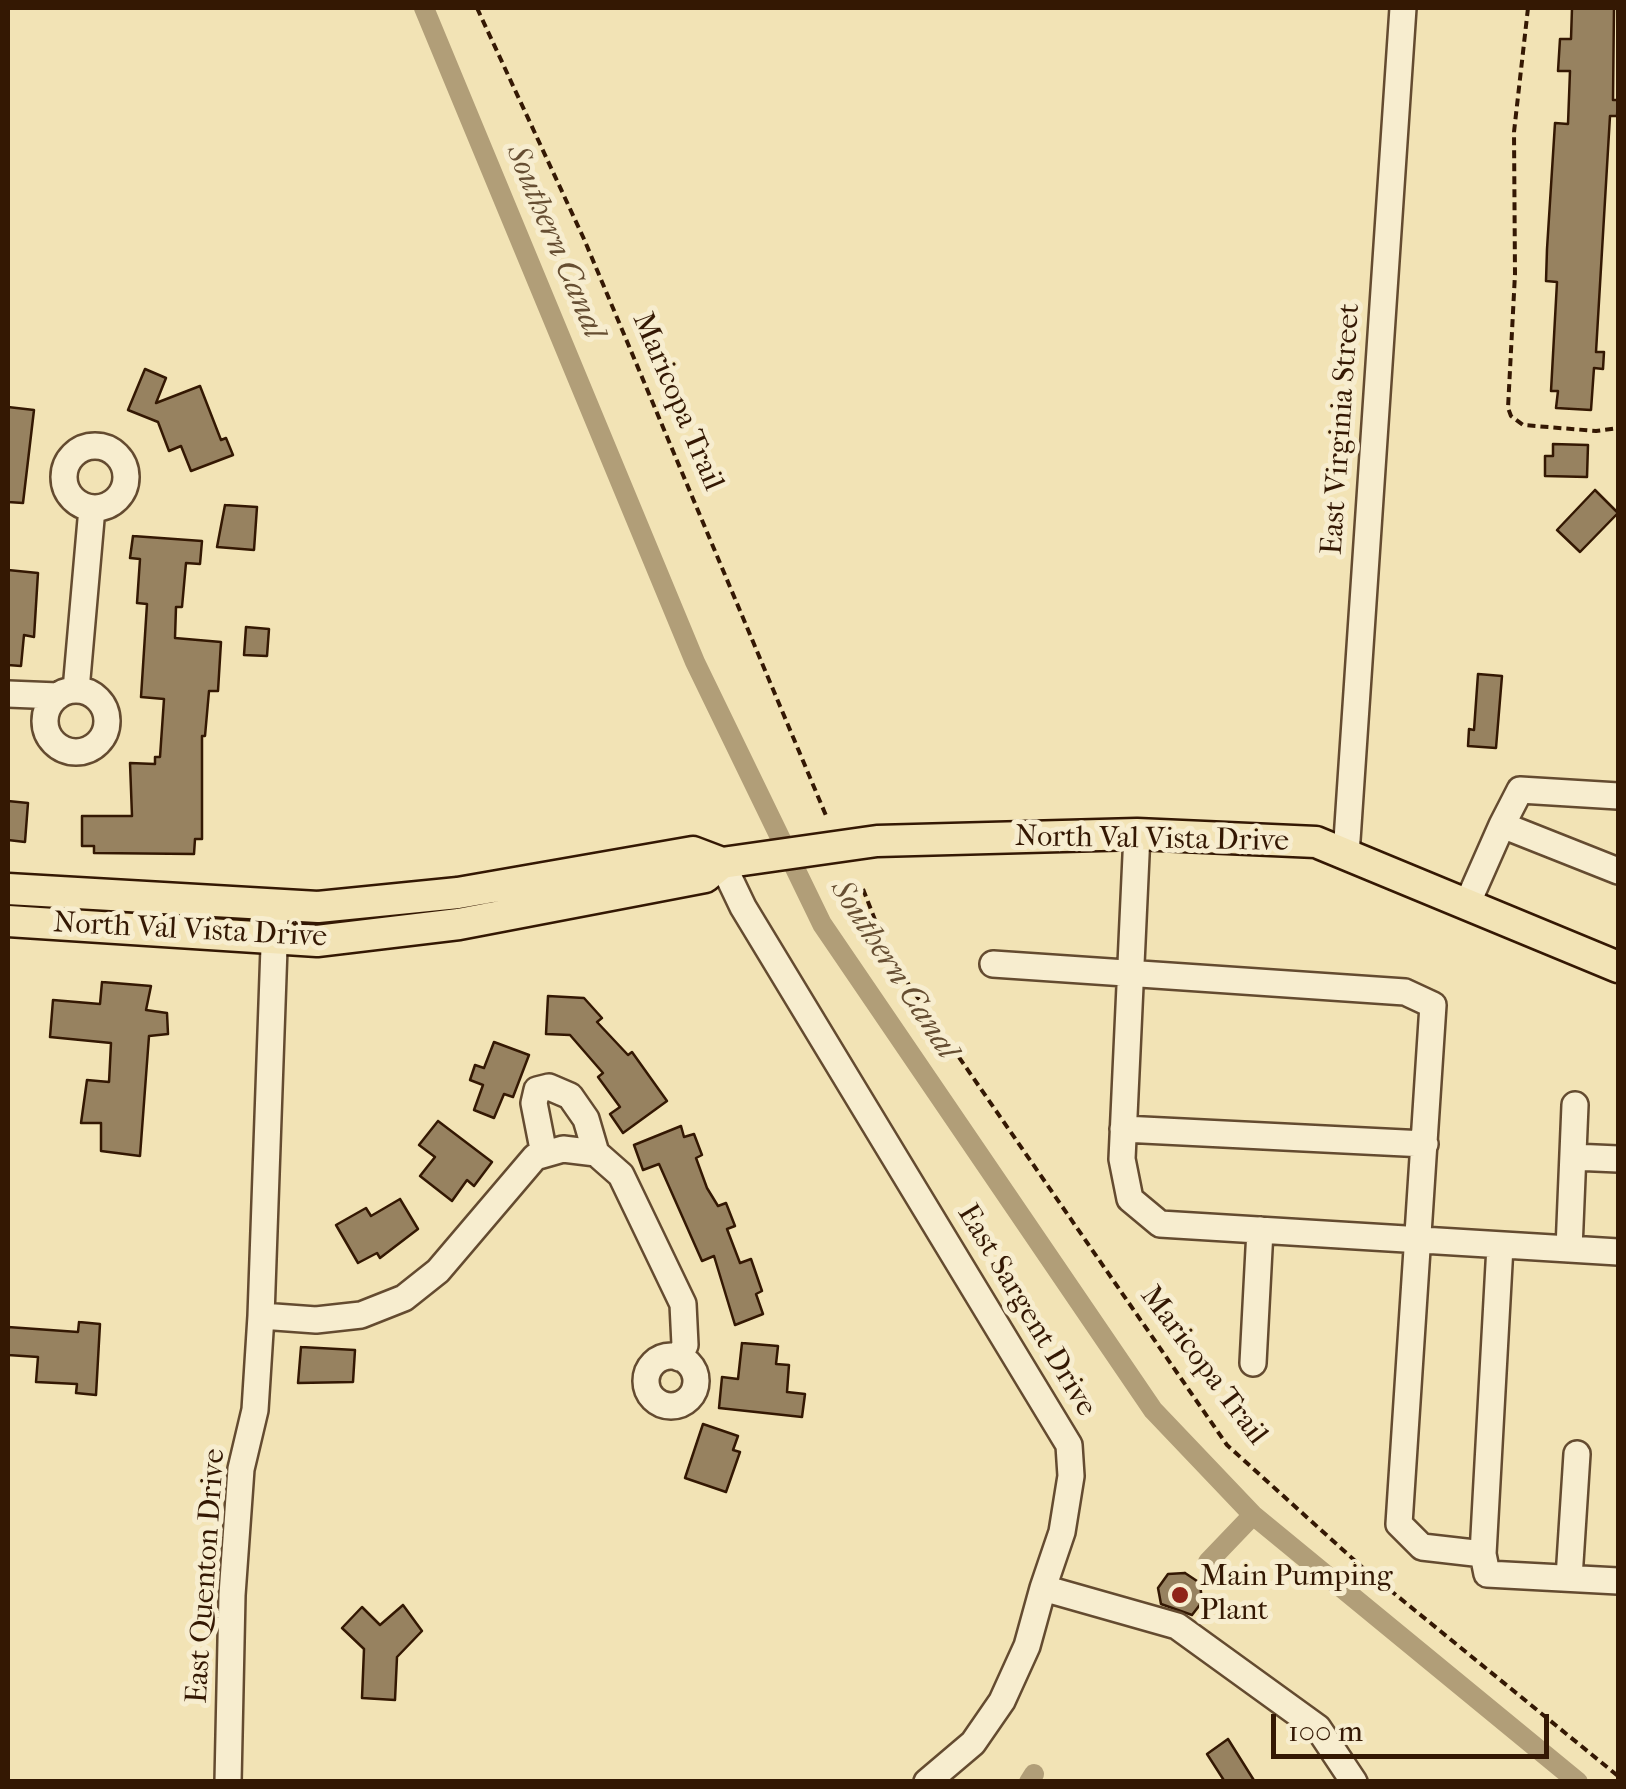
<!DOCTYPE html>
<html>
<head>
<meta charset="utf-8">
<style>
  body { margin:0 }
  #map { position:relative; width:1626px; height:1789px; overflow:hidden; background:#f2e3b5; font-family:"IM FELL French Canon",serif }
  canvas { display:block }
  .frame { position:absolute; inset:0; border:10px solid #341803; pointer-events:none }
  .scale { position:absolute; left:1271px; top:1714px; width:278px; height:45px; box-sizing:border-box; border:5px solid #341803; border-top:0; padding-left:12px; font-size:30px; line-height:35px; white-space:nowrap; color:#341803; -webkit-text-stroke:8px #f7edcf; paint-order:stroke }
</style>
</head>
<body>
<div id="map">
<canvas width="1626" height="1789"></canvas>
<div class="frame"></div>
<div class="scale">100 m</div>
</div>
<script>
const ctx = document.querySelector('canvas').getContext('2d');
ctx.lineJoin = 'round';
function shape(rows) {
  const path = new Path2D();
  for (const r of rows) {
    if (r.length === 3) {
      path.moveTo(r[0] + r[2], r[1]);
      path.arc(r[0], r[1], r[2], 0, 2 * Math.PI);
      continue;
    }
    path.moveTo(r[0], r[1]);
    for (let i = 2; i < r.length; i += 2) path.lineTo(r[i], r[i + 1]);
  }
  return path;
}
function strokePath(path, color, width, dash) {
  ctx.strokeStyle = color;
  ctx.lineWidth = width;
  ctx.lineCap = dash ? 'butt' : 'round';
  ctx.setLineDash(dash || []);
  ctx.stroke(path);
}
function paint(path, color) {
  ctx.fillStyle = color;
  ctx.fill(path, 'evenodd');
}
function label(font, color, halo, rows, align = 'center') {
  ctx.font = font + ' "IM FELL French Canon",serif';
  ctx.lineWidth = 10;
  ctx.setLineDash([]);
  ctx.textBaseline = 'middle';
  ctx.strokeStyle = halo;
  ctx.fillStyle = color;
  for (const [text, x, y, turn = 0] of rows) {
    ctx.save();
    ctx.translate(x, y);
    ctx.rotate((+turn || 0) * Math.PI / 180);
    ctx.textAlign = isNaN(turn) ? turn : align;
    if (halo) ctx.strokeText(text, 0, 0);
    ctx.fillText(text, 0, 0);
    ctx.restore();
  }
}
strokePath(shape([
  [424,8,695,662,822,924,1153,1410,1253,1515,1578,1782],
  [1208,1562,1253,1515],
  [1029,1782,1034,1774]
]), '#b19e78', 20);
const building = shape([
  [1572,8,1614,8,1613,100,1618,100,1617,116,1610,116,1596,352,1604,352,1603,369,1594,368,1591,410,1556,408,1558,391,1551,391,1557,282,1546,281,1547,249,1555,123,1568,124,1570,71,1558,71,1560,39,1571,39,1572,8],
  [145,369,166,378,156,403,200,386,221,440,226,438,233,455,191,471,181,446,169,451,158,422,128,410,145,369],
  [8,407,34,410,23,503,8,502,8,407],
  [1553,444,1588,445,1587,477,1545,476,1545,456,1553,456,1553,444],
  [1595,490,1618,513,1580,552,1557,530,1595,490],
  [225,505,257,507,254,550,217,547,225,505],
  [133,536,202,541,200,564,186,563,182,607,176,607,175,638,221,642,218,691,209,691,205,736,202,736,202,839,195,839,194,854,94,853,94,846,82,846,82,816,132,816,130,763,155,764,155,757,160,757,164,699,141,697,147,604,137,603,140,559,130,558,133,536],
  [8,570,38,573,34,637,24,635,21,666,8,665,8,570],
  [246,627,269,629,267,656,244,655,246,627],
  [1478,674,1502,676,1496,748,1468,746,1469,729,1474,730,1478,674],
  [8,801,28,803,25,842,8,840,8,801],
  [102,982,151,986,146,1010,167,1013,168,1034,149,1036,140,1156,101,1151,101,1123,81,1123,87,1080,109,1082,111,1043,50,1037,53,1000,100,1004,102,982],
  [548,996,584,998,602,1018,597,1022,628,1055,632,1052,667,1101,623,1133,610,1114,620,1107,598,1077,603,1073,570,1035,546,1034,548,996],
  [494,1042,529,1055,513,1097,504,1094,494,1118,474,1110,483,1085,470,1080,475,1065,484,1068,494,1042],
  [438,1121,492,1162,474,1186,467,1180,452,1201,420,1176,435,1157,419,1145,438,1121],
  [681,1126,684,1137,694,1134,702,1155,696,1158,707,1188,718,1206,726,1203,735,1226,727,1229,740,1263,751,1259,762,1291,756,1294,763,1314,735,1325,714,1256,702,1261,659,1164,643,1170,634,1145,681,1126],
  [400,1199,418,1229,380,1258,377,1253,358,1263,336,1225,366,1208,371,1216,400,1199],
  [79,1322,100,1324,96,1395,76,1393,77,1384,36,1382,38,1357,8,1355,8,1327,78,1332,79,1322],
  [742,1343,778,1346,776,1364,789,1365,787,1392,805,1394,802,1417,719,1408,722,1377,738,1379,742,1343],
  [301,1347,355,1350,353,1382,298,1383,301,1347],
  [703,1424,738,1436,733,1450,740,1452,726,1492,685,1478,703,1424],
  [1185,1573,1200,1583,1202,1602,1192,1615,1161,1604,1158,1588,1168,1574,1185,1573],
  [403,1605,422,1631,397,1657,395,1700,362,1698,364,1649,342,1628,362,1607,380,1625,403,1605],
  [1228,1739,1255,1782,1225,1782,1207,1754,1228,1739]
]);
paint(building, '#978260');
strokePath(building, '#341803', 2.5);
const minor = shape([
  [95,477,31],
  [76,690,92,508],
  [76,721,31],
  [8,694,58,696],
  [1502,825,1520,790,1618,796],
  [1137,834,1122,1159,1130,1199,1160,1224,1618,1252],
  [1346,855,1403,8],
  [722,863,743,907,1069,1445,1071,1476,1062,1532,1043,1588,1177,1626,1318,1728,1354,1782],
  [1468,902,1502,825,1618,871],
  [993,964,1405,992,1433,1005,1399,1524,1422,1547,1483,1554,1500,1246],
  [1123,1129,1425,1144],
  [544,1154,534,1103,537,1090,549,1087,570,1096,586,1119,596,1153],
  [1573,1157,1618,1159],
  [1569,1249,1575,1105],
  [261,1316,316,1320,361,1315,404,1298,438,1271,535,1157,563,1149,596,1153,621,1175,683,1304,685,1345,679,1358],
  [671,1381,25],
  [1253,1363,1260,1230],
  [1483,1554,1487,1574,1618,1581],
  [1569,1578,1577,1454],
  [228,1782,232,1595,241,1469,255,1410,261,1316,275,919],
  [927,1782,973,1743,1002,1701,1027,1646,1043,1588]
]);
const major = shape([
  [8,889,318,907,458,893,693,852,722,863,877,841,1137,834,1316,842,1618,967],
  [8,921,317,941,459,924,705,877,722,863]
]);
strokePath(minor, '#644b30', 30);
strokePath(major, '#341803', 35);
strokePath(shape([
  [477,8,584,239,827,818],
  [1528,8,1514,132,1515,274,1508,408,1511,416,1523,425,1596,431,1618,428],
  [863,889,889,956,1227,1445,1363,1568,1618,1776]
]), '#341803', 4, [8, 5]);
strokePath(minor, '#f7edcf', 25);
strokePath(major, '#f2e3b5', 30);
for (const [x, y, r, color] of [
  [1180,1595,10,"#8f2418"]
]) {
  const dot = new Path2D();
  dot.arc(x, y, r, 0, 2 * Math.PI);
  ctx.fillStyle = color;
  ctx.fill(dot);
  strokePath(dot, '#f7edcf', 4);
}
label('30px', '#341803', '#f7edcf', [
  ["Maricopa Trail",677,402,67],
  ["East Virginia Street",1342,429,-86],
  ["North Val Vista Drive",1152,840,1],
  ["North Val Vista Drive",190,931,3],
  ["East Sargent Drive",1026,1311,59],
  ["Maricopa Trail",1203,1366,53],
  ["East Quenton Drive",207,1576,-86]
]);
label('30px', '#341803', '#f7edcf', [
  ["Main Pumping",1200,1578],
  ["Plant",1200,1612]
], 'left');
label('italic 32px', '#664e32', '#f7edcf', [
  ["Southern Canal",554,242,67],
  ["Southern Canal",893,970,57]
]);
</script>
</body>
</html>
